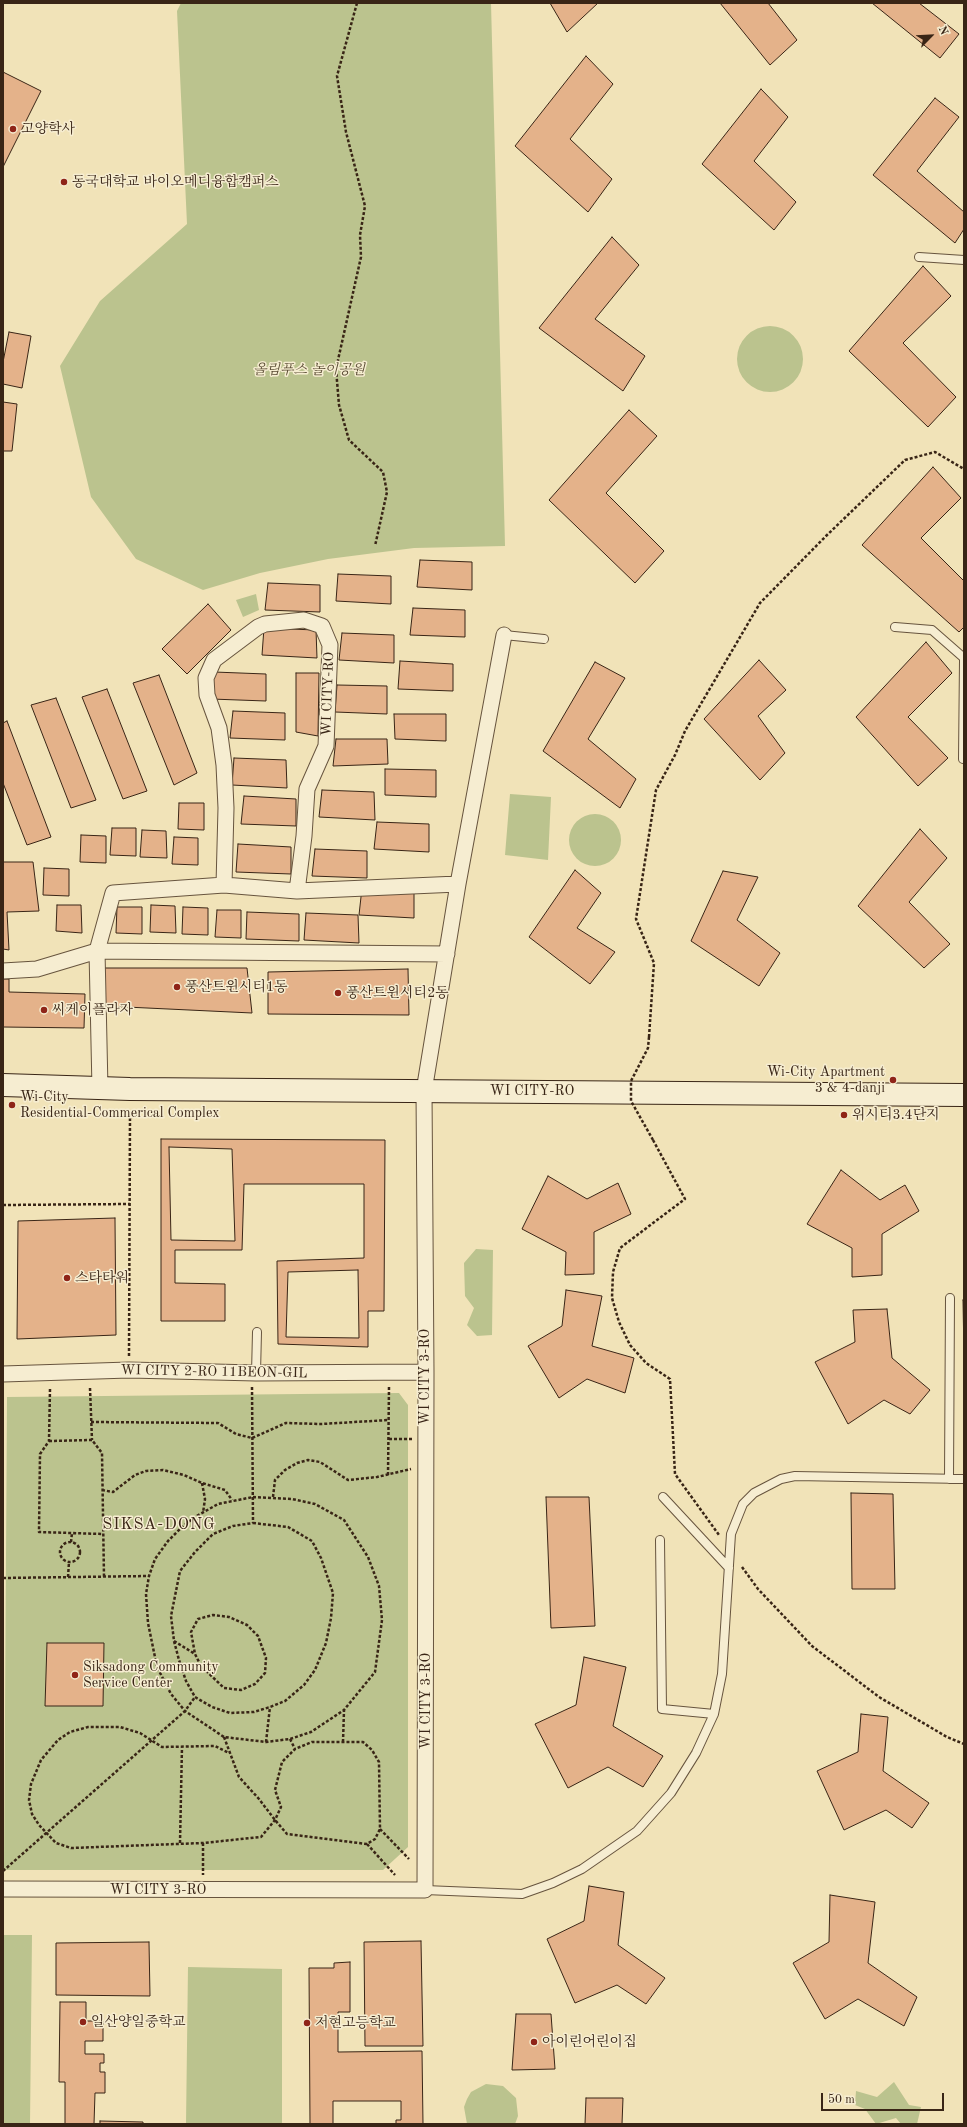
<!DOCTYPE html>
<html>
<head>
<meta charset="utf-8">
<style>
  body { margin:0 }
  #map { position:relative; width:967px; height:2127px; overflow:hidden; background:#f1e3b8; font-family:"Old Standard TT",serif }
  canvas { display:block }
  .frame { position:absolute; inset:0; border:4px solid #392516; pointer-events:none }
  .north { position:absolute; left:911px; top:16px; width:40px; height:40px; -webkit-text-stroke:3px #f6edd1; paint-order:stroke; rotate:66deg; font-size:11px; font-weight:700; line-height:16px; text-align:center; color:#392516 }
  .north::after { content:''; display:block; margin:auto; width:14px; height:18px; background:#392516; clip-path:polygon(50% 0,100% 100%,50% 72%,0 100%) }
  .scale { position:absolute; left:821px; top:2093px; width:123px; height:18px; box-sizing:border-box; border:2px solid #392516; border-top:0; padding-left:5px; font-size:12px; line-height:14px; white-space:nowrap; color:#392516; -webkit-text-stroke:3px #f6edd1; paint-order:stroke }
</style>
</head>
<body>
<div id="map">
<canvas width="967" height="2127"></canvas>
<div class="frame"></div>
<div class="north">N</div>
<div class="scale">50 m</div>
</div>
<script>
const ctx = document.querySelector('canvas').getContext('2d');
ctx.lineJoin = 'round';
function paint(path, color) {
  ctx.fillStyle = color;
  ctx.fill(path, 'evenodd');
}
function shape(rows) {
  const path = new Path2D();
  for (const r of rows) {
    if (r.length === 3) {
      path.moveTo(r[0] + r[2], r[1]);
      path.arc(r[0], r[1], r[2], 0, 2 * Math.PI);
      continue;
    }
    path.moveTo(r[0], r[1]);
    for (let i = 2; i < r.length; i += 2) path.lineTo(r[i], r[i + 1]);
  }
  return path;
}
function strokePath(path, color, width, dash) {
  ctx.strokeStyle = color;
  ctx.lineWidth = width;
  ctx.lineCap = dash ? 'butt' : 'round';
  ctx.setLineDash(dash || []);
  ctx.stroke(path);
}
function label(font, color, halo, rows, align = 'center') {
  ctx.font = font + ' "Old Standard TT","Noto Serif KR",serif';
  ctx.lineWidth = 3;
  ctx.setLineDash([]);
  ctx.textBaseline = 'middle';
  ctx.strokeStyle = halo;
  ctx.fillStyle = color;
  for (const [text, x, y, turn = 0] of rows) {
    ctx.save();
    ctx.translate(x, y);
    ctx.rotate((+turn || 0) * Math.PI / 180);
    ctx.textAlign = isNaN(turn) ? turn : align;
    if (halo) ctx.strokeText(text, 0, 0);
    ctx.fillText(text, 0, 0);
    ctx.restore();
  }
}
paint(shape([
  [181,3,491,3,505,546,414,548,328,559,260,573,203,590,136,559,91,497,60,366,100,301,187,224,177,11],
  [770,359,33],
  [256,594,259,610,243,617,236,600],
  [510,794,551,797,548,860,505,855],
  [595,840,26],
  [476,1249,493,1250,492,1335,477,1336,467,1325,474,1308,465,1296,464,1263],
  [399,1393,408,1405,408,1847,383,1870,4,1870,7,1397],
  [3,1935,32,1935,30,2124,3,2124],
  [188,1967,282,1969,282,2124,186,2124],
  [894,2082,909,2105,921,2107,917,2124,901,2124,896,2118,876,2124,865,2109,855,2105,856,2091,877,2097],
  [486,2084,503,2086,516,2098,518,2116,515,2124,467,2124,464,2107,467,2099,471,2092]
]), '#bbc38e');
const building = shape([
  [550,3,598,3,567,32,550,3],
  [720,3,768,3,797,40,770,65,720,3],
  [872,3,919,3,959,34,940,58,872,3],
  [586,56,613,84,570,139,612,179,588,212,515,146,586,56],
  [3,72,41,91,3,167,3,72],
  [761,89,788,117,754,161,796,202,774,230,702,164,761,89],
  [935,98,959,117,917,171,964,212,964,229,955,243,873,175,935,98],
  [612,237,639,265,595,319,645,356,623,391,539,328,612,237],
  [923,266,951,296,903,343,956,397,928,427,849,351,923,266],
  [9,332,31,336,22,388,3,384,3,362,9,332],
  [3,402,17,404,12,451,3,451,3,402],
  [629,410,657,436,606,493,664,551,635,583,549,500,629,410],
  [933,467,961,498,921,538,964,581,964,627,959,632,862,545,933,467],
  [420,560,472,562,472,590,417,587,420,560],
  [338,574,391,576,391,604,336,601,338,574],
  [268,583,320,585,320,612,265,610,268,583],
  [208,604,231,630,187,674,162,649,208,604],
  [413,608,465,610,465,637,410,635,413,608],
  [264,628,316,630,317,658,262,655,264,628],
  [342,633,394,635,394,663,339,660,342,633],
  [926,642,952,673,908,717,948,758,918,786,856,717,926,642],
  [759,660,786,690,758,716,785,753,760,780,704,719,759,660],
  [400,661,453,664,453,691,398,689,400,661],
  [595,662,625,678,588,739,636,779,620,808,543,751,595,662],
  [214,672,266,674,266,701,211,699,214,672],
  [296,673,319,673,318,736,296,732,296,673],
  [159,675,197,773,174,785,133,683,159,675],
  [337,685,387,686,387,714,335,712,337,685],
  [107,689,147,791,123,799,82,697,107,689],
  [56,698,96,800,71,808,31,705,56,698],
  [233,711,285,713,285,740,230,738,233,711],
  [394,714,446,714,446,741,395,739,394,714],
  [7,721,51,837,27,845,3,783,3,723,7,721],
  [336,739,387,739,388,764,333,766,336,739],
  [234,758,286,760,287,788,232,785,234,758],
  [385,769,436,770,436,797,385,795,385,769],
  [322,790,374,792,375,820,319,817,322,790],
  [244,796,296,799,296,826,241,824,244,796],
  [179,803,204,803,204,830,178,829,179,803],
  [377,822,429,824,429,852,374,849,377,822],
  [112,828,136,828,136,856,110,855,112,828],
  [920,829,947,858,909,902,950,944,924,968,858,906,920,829],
  [142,830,166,831,167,858,140,857,142,830],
  [81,835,106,836,106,863,80,862,81,835],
  [174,837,198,838,198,865,172,864,174,837],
  [238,844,291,847,291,874,236,872,238,844],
  [315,849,367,851,367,878,312,876,315,849],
  [3,862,33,862,39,911,7,912,9,950,3,949,3,862],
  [44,868,69,869,69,896,43,895,44,868],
  [575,870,601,893,577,928,615,952,590,984,529,937,575,870],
  [723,871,758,877,737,920,780,953,759,986,691,941,723,871],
  [362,888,414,891,414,918,359,915,362,888],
  [57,905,81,905,82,933,56,931,57,905],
  [151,905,175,906,176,933,150,932,151,905],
  [117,907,142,907,142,934,116,933,117,907],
  [183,907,208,908,208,935,182,934,183,907],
  [217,910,241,910,241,938,215,937,217,910],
  [247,912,299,914,299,941,246,939,247,912],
  [306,913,358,915,359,943,304,940,306,913],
  [104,968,247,968,252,1013,105,1006,104,968],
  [408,969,409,1015,268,1014,268,972,408,969],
  [3,979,9,979,9,992,85,994,84,1028,3,1027,3,979],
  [161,1139,385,1140,384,1311,368,1311,368,1347,278,1344,277,1261,364,1258,364,1184,244,1184,242,1250,175,1250,175,1283,225,1284,225,1321,161,1321,161,1139],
  [169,1147,232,1149,235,1241,171,1240,169,1147],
  [841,1170,880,1200,905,1185,919,1211,882,1234,882,1275,852,1277,852,1248,807,1224,841,1170],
  [548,1176,587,1199,618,1183,631,1214,594,1232,594,1274,565,1275,566,1252,522,1229,548,1176],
  [115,1218,116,1335,17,1339,18,1221,115,1218],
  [358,1270,359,1338,286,1337,288,1272,358,1270],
  [566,1290,602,1296,592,1346,634,1358,625,1393,587,1379,559,1398,528,1346,562,1326,566,1290],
  [963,1300,964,1300,964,1356,963,1300],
  [887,1309,892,1358,930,1390,910,1414,884,1400,848,1424,815,1362,855,1342,853,1310,887,1309],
  [851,1493,893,1494,895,1589,852,1589,851,1493],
  [546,1497,589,1497,595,1626,551,1628,546,1497],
  [47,1643,104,1643,103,1706,45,1706,47,1643],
  [584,1657,626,1667,613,1726,663,1756,643,1787,608,1767,568,1788,535,1724,576,1705,584,1657],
  [861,1714,888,1717,883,1771,929,1803,912,1828,886,1810,844,1830,817,1771,858,1752,861,1714],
  [589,1886,624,1892,618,1945,665,1978,646,2004,617,1985,575,2003,547,1939,584,1921,589,1886],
  [830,1895,875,1902,868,1963,917,1997,904,2026,858,1999,825,2019,793,1963,829,1942,830,1895],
  [421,1941,423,2046,365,2046,364,1942,421,1941],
  [149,1942,150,1996,56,1995,56,1943,149,1942],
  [350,1962,350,2012,338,2012,338,2052,422,2051,423,2124,396,2124,396,2120,401,2120,401,2101,333,2101,333,2124,310,2124,309,1968,334,1968,334,1963,350,1962],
  [60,2002,86,2002,86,2021,103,2021,103,2041,85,2041,85,2054,104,2054,104,2063,100,2063,100,2072,105,2072,105,2093,95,2093,94,2124,65,2124,65,2082,59,2082,60,2002],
  [516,2014,551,2014,555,2069,512,2070,516,2014],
  [586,2098,623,2098,622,2124,585,2124,586,2098],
  [100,2121,143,2122,143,2124,100,2124,100,2121]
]);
paint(building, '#e4b28a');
strokePath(building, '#392516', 1);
const service = shape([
  [919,257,964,260],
  [895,627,932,630,964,658],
  [504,635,544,639],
  [963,759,964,660],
  [256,1373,257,1332],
  [949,1479,950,1298],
  [663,1497,729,1568],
  [660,1540,662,1709,714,1714],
  [425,1890,522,1894,553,1883,582,1869,637,1831,671,1793,696,1753,714,1714,722,1674,731,1534,743,1504,754,1493,781,1479,795,1476,964,1479]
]);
const minor = shape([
  [224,885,226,808,224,765,219,728,207,695,206,678,214,660,258,627,265,624,304,620,322,626,330,645,326,746,307,789,304,836,297,891],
  [3,971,37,969,97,951,447,954],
  [100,1089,97,951,113,893,224,885,297,891,458,884],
  [3,1374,129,1370,256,1373,426,1372],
  [3,1889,425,1890,426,1372,424,1091,458,884,504,635]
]);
const secondary = shape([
  [3,1085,130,1089,964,1095]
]);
strokePath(service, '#67543e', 10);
strokePath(minor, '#67543e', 17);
strokePath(secondary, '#392516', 24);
strokePath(shape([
  [357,3,337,76,346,132,365,206,360,235,361,257,336,369,339,405,349,440,383,472,387,492,375,546],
  [649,1037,654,963,636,919,656,790,675,755,685,731,760,603,826,536,905,460,935,452,964,469],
  [653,1140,685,1199,620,1248,613,1272,612,1298,619,1322,630,1345,646,1363,670,1379,675,1474,719,1535],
  [3,1205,130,1204],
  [129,1356,130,1114],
  [252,1387,253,1523],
  [90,1388,92,1440],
  [50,1389,49,1441,40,1454,39,1532,103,1534],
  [91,1422,218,1423,236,1434,252,1438,286,1423,321,1424,389,1420],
  [389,1439,412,1439],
  [49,1441,92,1440,102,1453,104,1577],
  [388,1475,389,1387],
  [202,1483,205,1499,203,1513],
  [102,1490,113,1492,135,1475,146,1471,163,1470,184,1475,202,1483,225,1490,232,1500],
  [253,1497,292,1499,315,1504,344,1520,368,1557,379,1586,382,1620,375,1672,344,1710,311,1732,290,1739,266,1742,224,1737,185,1711,171,1694,157,1667,148,1623,146,1594,149,1576,155,1559,168,1541,182,1527,195,1517,218,1504,253,1497],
  [273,1497,275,1480,285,1470,297,1463,308,1460,320,1462,348,1480,377,1477,411,1469],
  [253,1523,288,1527,312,1541,321,1558,333,1593,331,1618,326,1643,315,1670,304,1685,285,1701,270,1707,254,1712,230,1713,212,1707,195,1697,186,1681,179,1660,174,1641,171,1616,180,1571,195,1552,213,1534,233,1526,253,1523],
  [71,1542,72,1533],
  [70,1552,10],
  [742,1567,758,1589,812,1646,879,1697,947,1737,964,1744],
  [68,1577,69,1562],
  [3,1578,148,1576],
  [174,1641,195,1654,201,1666,224,1688,241,1690,255,1684,265,1673,266,1658,258,1636,247,1625,229,1617,213,1615,198,1619,191,1632,195,1654],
  [224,1737,239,1777,259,1799,275,1820,287,1834,367,1844,375,1839,380,1829,379,1762,372,1750,363,1742,312,1742,295,1749,282,1762,275,1790,281,1807,275,1820,261,1837,203,1843,71,1848,56,1843,39,1825,32,1814,29,1800,31,1784,41,1760,58,1740,70,1732,88,1727,120,1727,140,1733,162,1747,215,1746,229,1753],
  [290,1739,295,1749],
  [266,1742,270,1707],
  [343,1742,344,1710],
  [380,1829,409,1859],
  [180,1843,182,1746],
  [203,1843,203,1875],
  [367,1844,395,1875],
  [3,1871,185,1711,195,1697]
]), '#392516', 2.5, [3, 2]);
strokePath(service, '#f6edd1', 8);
strokePath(minor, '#f6edd1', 15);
strokePath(secondary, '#f6edd1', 22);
strokePath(shape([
  [649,1037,648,1048,631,1081,631,1101,653,1140]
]), '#392516', 2.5, [3, 2]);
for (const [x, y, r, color] of [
  [13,129,4,"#8f2418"],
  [64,182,4,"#8f2418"],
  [177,987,4,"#8f2418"],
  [338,993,4,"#8f2418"],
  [44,1010,4,"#8f2418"],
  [893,1080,4,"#8f2418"],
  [12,1105,4,"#8f2418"],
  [844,1115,4,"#8f2418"],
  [67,1278,4,"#8f2418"],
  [75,1675,4,"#8f2418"],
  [83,2022,4,"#8f2418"],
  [307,2023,4,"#8f2418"],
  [534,2042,4,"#8f2418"]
]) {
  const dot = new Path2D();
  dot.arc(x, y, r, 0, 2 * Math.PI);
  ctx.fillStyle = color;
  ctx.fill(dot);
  strokePath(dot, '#f6edd1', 1.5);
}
label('14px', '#392516', '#f6edd1', [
  ["고양학사",21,129],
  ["동국대학교 바이오메디융합캠퍼스",72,182],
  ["풍산트윈시티1동",185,987],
  ["풍산트윈시티2동",346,993],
  ["씨케이플라자",52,1010],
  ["Wi-City Apartment",885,1072,"right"],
  ["3 & 4-danji",885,1088,"right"],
  ["Wi-City",20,1097],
  ["Residential-Commerical Complex",20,1113],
  ["위시티3.4단지",852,1115],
  ["스타타워",75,1278],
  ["Siksadong Community",83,1667],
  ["Service Center",83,1683],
  ["일산양일중학교",91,2022],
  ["저현고등학교",315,2023],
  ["아이린어린이집",542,2042]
], 'left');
label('italic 14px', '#5a4c34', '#f6edd1', [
  ["올림푸스 놀이공원",309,370]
]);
label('14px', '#392516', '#f6edd1', [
  ["WI CITY-RO",328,694,-88],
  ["WI CITY-RO",532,1091],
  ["WI CITY 2-RO 11BEON-GIL",214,1372,1],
  ["WI CITY 3-RO",425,1377,-90],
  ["WI CITY 3-RO",426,1701,-90],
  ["WI CITY 3-RO",158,1890]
]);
ctx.letterSpacing = '1px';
label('16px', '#392516', '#f6edd1', [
  ["SIKSA-DONG",159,1525]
]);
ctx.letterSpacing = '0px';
</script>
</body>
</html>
